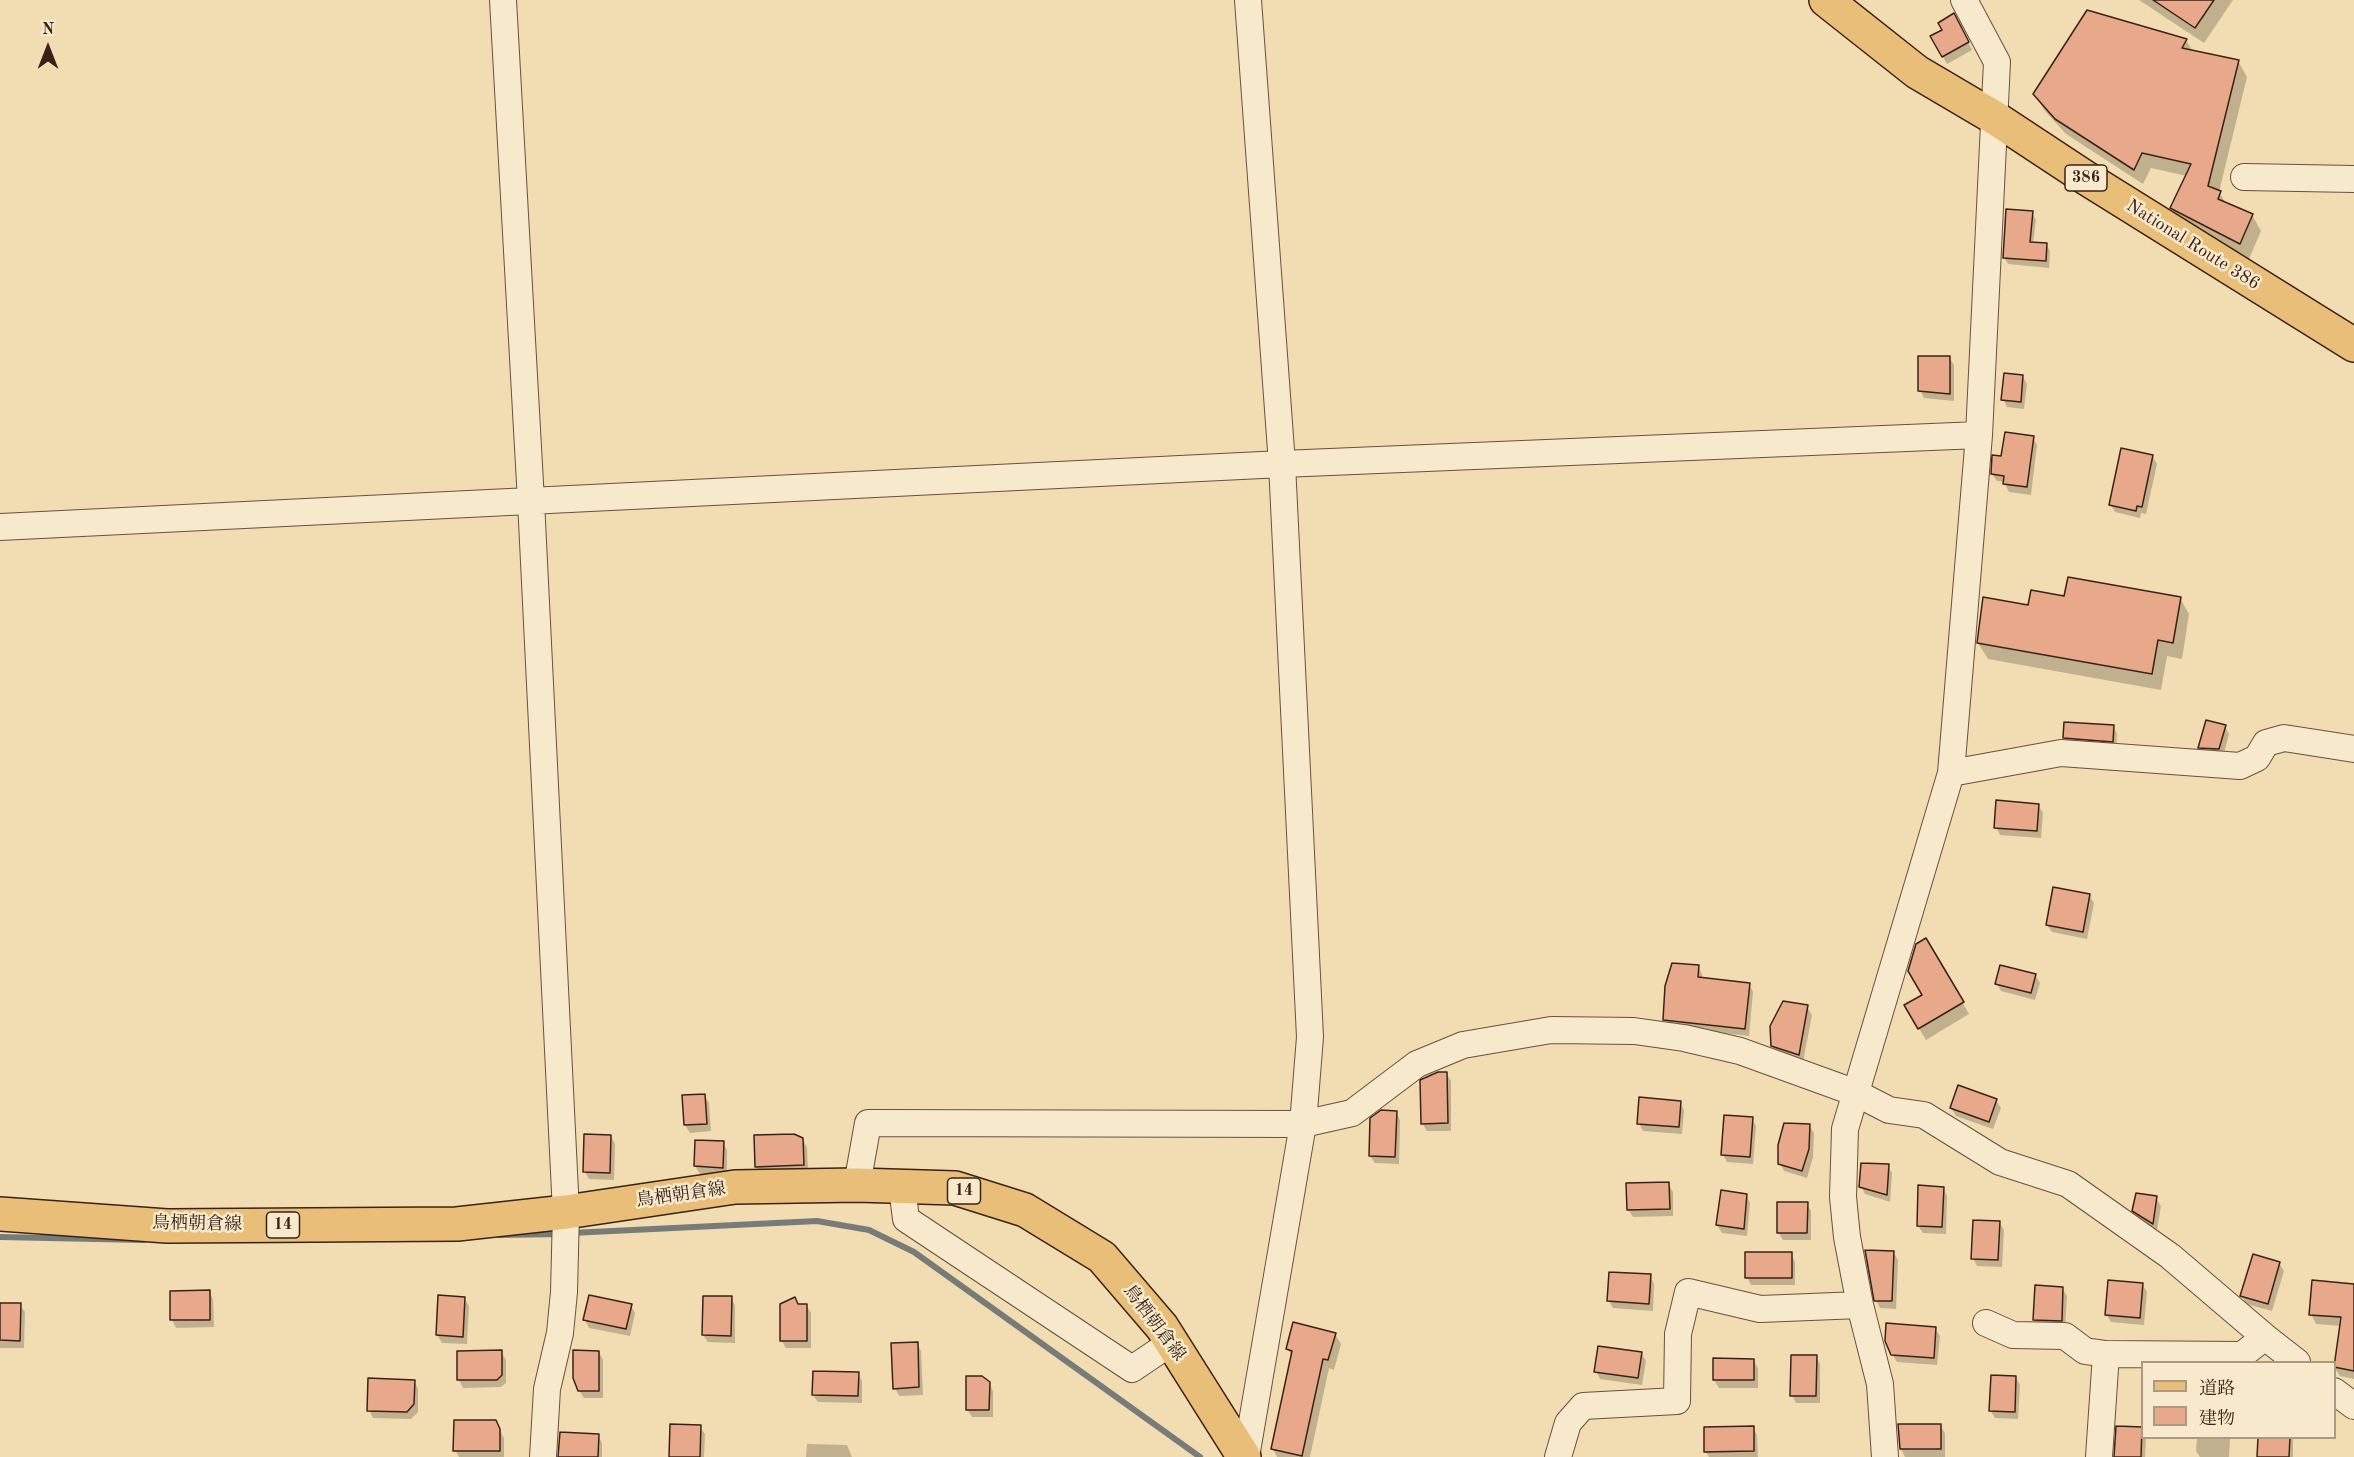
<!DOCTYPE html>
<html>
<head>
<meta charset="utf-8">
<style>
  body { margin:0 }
  #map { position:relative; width:2354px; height:1457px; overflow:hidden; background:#f1ddb1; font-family:"Old Standard TT","Noto Serif JP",serif }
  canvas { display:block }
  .legend { position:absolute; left:2141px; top:1361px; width:195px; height:78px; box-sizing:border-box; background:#f6e9cc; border:2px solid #ab9984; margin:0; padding:8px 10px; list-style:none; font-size:18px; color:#3b2218 }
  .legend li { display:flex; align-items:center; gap:12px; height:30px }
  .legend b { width:30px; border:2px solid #ab9984 }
  .north { position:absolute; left:18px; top:18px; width:60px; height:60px; -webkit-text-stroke:4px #f6e9cc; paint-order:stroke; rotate:0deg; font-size:16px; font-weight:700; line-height:24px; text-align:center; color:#3b2218 }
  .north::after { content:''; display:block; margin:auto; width:21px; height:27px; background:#3b2218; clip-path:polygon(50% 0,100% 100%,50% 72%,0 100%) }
</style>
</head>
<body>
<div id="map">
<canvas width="2354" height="1457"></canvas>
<ul class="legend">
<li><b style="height:8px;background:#e8be78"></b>道路</li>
<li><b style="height:16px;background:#e8a98b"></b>建物</li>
</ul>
<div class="north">N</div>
</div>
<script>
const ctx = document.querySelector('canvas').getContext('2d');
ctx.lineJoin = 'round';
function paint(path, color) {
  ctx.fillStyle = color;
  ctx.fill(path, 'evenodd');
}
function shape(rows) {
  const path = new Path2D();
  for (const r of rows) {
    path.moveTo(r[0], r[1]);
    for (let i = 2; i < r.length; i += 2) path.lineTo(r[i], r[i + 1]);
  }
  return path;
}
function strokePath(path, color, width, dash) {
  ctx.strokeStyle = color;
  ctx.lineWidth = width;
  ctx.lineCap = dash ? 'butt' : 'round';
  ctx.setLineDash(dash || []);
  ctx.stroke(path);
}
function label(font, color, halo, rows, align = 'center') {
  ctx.font = font + ' "Old Standard TT","Noto Serif JP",serif';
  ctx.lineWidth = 5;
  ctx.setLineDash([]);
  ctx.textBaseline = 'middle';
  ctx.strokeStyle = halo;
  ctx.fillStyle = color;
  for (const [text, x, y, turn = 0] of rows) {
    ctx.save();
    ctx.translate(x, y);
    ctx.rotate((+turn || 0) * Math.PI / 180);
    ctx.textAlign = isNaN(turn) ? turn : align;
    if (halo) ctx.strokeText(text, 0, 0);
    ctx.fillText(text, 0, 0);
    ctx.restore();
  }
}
paint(shape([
  [2139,0,2233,0,2204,43],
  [2088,11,2186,40,2193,52,2238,61,2247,77,2219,192,2227,205,2252,215,2261,231,2249,259,2181,223,2172,208,2187,176,2151,168,2143,184,2066,134,2044,110,2035,94],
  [1954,15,1972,50,1947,64,1932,37,1944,30],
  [2032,213,2036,220,2033,243,2046,244,2050,251,2049,268,2008,264,2004,257],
  [1949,357,1954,365,1954,401,1924,398,1920,390],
  [2023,377,2027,384,2024,409,2007,407,2003,399],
  [2033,438,2037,445,2031,495,2009,492,2004,482,1997,481,1992,474,2003,458],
  [2153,457,2157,464,2146,514,2141,513,2140,518,2115,512,2110,504],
  [2065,598,2180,598,2189,614,2182,659,2167,656,2161,690,1988,659,1978,643,2029,607],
  [2113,726,2117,734,2116,749,2069,745,2065,738],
  [2225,727,2229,734,2223,757,2205,755,2201,748],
  [2038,805,2043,813,2041,838,2000,835,1996,827],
  [2089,895,2094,903,2087,939,2052,932,2047,925],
  [1926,940,1969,1014,1926,1040,1906,1006,1924,995],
  [1698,966,1702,974,1702,979,1749,984,1753,992,1749,1036,1669,1027,1665,1020],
  [2035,975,2040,983,2035,1000,2001,991,1997,984],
  [1807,1007,1812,1015,1803,1062,1777,1054,1773,1046],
  [1446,1073,1451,1081,1451,1131,1427,1131,1422,1123],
  [704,1095,709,1103,711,1131,690,1133,685,1125,684,1096],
  [1996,1100,2001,1108,1993,1129,1956,1116,1951,1108],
  [1680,1102,1684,1110,1682,1134,1643,1131,1639,1123],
  [1396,1112,1400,1120,1399,1164,1375,1163,1370,1156],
  [1752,1119,1756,1126,1753,1164,1727,1162,1723,1155],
  [1809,1125,1814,1133,1813,1157,1807,1178,1784,1171,1780,1163],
  [611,1136,615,1144,614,1180,589,1179,585,1172],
  [802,1139,807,1147,808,1172,761,1174,756,1166],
  [723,1143,727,1150,727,1175,700,1174,695,1166],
  [1888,1166,1892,1173,1890,1202,1865,1194,1861,1186],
  [1668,1184,1673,1192,1673,1216,1633,1217,1628,1209],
  [1943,1188,1947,1196,1946,1234,1923,1233,1918,1226],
  [1746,1195,1750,1203,1747,1236,1722,1233,1717,1225],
  [2156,1198,2161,1206,2157,1230,2139,1219,2134,1211],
  [1807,1204,1811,1211,1811,1240,1783,1240,1778,1232],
  [1999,1222,2004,1230,2002,1267,1977,1266,1973,1258],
  [1893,1252,1898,1260,1896,1309,1880,1308,1876,1300],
  [1791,1254,1795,1262,1795,1285,1751,1285,1747,1277],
  [2279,1263,2284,1271,2272,1311,2246,1304,2242,1296],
  [1650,1276,1654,1284,1653,1311,1613,1308,1609,1301],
  [2142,1284,2147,1292,2144,1325,2111,1322,2106,1314],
  [2354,1286,2354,1379,2340,1376,2334,1367,2341,1326,2316,1324,2311,1314],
  [2062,1288,2067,1296,2065,1328,2039,1328,2034,1320],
  [209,1292,213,1299,214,1327,176,1328,172,1320],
  [464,1298,469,1306,467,1344,442,1343,437,1335],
  [731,1298,735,1305,735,1343,708,1342,703,1335],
  [0,1304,20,1305,25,1312,24,1348,0,1348],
  [798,1305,806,1305,811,1313,811,1348,786,1348,781,1340],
  [631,1306,635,1313,630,1336,589,1328,585,1320],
  [1935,1329,1940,1336,1937,1365,1897,1362,1892,1354],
  [1335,1334,1341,1344,1334,1370,1329,1368,1310,1457,1277,1457,1273,1449,1292,1357,1288,1349],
  [917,1344,921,1351,923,1395,899,1396,895,1388],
  [501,1352,506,1360,506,1383,501,1387,463,1388,459,1380,458,1353],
  [599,1352,603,1360,603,1398,584,1398,579,1390],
  [1641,1353,1646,1361,1642,1385,1600,1379,1596,1371],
  [1816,1356,1820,1364,1820,1403,1796,1403,1792,1395],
  [1714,1360,1753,1360,1758,1368,1758,1388,1719,1388,1714,1380],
  [858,1374,862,1381,862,1403,818,1402,813,1395],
  [2016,1378,2020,1385,2018,1419,1995,1418,1990,1410],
  [414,1381,418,1389,418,1412,411,1419,373,1418,369,1410],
  [989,1383,993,1391,993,1417,972,1417,967,1409],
  [495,1422,504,1438,504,1457,459,1457,455,1450],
  [1940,1425,1945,1433,1945,1457,1905,1457,1901,1449],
  [700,1427,705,1434,704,1457,670,1457],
  [1753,1428,1757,1435,1758,1457,1709,1457,1706,1452],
  [2141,1428,2142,1438,2146,1438,2145,1457,2115,1457],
  [598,1436,602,1443,602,1457,560,1457],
  [2197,1438,2230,1438,2229,1457,2200,1457,2196,1451],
  [2259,1438,2293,1438,2293,1457,2258,1457],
  [807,1444,847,1445,852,1457,806,1457]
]), '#0003');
strokePath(shape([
  [571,1233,817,1221,869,1230,914,1252,1200,1457],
  [499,1235,561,1234],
  [0,1237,144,1240]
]), '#787c78', 6);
const building = shape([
  [2153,0,2214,0,2195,28,2153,0],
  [2087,10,2187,39,2182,48,2239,60,2208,186,2221,191,2218,199,2253,214,2240,244,2170,208,2191,164,2142,153,2134,170,2055,119,2033,94,2087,10],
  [1954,13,1969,42,1942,57,1930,36,1942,30,1938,23,1954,13],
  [2006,209,2033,211,2030,242,2047,243,2046,261,2003,258,2006,209],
  [1918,356,1950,356,1950,394,1918,391,1918,356],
  [2004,373,2023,375,2021,402,2001,400,2004,373],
  [2005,432,2034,436,2027,487,2003,484,2004,476,1991,474,1992,455,2001,456,2005,432],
  [2121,448,2153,455,2142,507,2137,506,2136,511,2109,505,2121,448],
  [2068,577,2181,597,2173,643,2158,640,2152,674,1977,643,1983,597,2028,605,2031,590,2064,596,2068,577],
  [2206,720,2226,725,2219,749,2198,748,2206,720],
  [2064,722,2114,725,2113,742,2063,738,2064,722],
  [1996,800,2039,804,2037,831,1994,828,1996,800],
  [2053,887,2090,894,2083,932,2046,925,2053,887],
  [1926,938,1964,1002,1918,1029,1904,1005,1922,995,1908,971,1916,944,1926,938],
  [1672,963,1699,965,1698,977,1750,983,1745,1029,1663,1020,1665,986,1672,963],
  [2000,965,2036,974,2031,993,1995,984,2000,965],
  [1783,1001,1808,1005,1799,1055,1771,1046,1770,1026,1783,1001],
  [1438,1072,1447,1072,1448,1123,1421,1124,1420,1080,1438,1072],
  [1958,1085,1997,1099,1989,1122,1950,1108,1958,1085],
  [705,1094,707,1124,684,1125,682,1095,705,1094],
  [1639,1097,1681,1101,1679,1127,1637,1124,1639,1097],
  [1381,1110,1397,1111,1395,1157,1369,1156,1370,1118,1381,1110],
  [1724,1115,1753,1117,1750,1157,1721,1155,1724,1115],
  [1784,1123,1810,1124,1809,1149,1802,1171,1778,1164,1778,1145,1784,1123],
  [584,1134,611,1135,610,1173,583,1172,584,1134],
  [794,1134,803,1138,804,1165,755,1167,754,1135,794,1134],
  [695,1140,724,1141,723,1168,694,1166,695,1140],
  [1861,1163,1889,1164,1887,1195,1859,1187,1861,1163],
  [1669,1182,1670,1209,1627,1210,1626,1183,1669,1182],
  [1918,1185,1944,1187,1942,1227,1917,1226,1918,1185],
  [1721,1190,1747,1194,1744,1229,1716,1225,1721,1190],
  [2136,1193,2157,1196,2153,1224,2132,1211,2136,1193],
  [1777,1202,1808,1202,1807,1233,1777,1233,1777,1202],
  [1973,1220,2000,1221,1998,1260,1971,1259,1973,1220],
  [1865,1250,1894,1251,1892,1301,1874,1301,1865,1250],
  [1745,1252,1792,1252,1792,1278,1745,1278,1745,1252],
  [2253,1254,2280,1262,2268,1304,2240,1296,2253,1254],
  [1609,1272,1651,1274,1649,1304,1607,1301,1609,1272],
  [2108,1280,2143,1283,2140,1318,2105,1315,2108,1280],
  [2312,1280,2354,1284,2354,1371,2334,1367,2341,1317,2309,1315,2312,1280],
  [2035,1285,2063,1287,2062,1321,2033,1320,2035,1285],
  [210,1290,210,1320,170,1320,170,1291,210,1290],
  [438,1295,465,1297,463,1337,436,1335,438,1295],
  [589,1295,632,1304,626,1329,583,1320,589,1295],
  [703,1296,732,1296,731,1336,702,1335,703,1296],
  [795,1297,798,1304,807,1304,807,1341,780,1341,780,1304,795,1297],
  [0,1303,21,1303,20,1341,0,1340,0,1303],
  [1293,1322,1336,1333,1328,1360,1323,1359,1302,1456,1271,1449,1292,1351,1286,1349,1293,1322],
  [1886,1323,1936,1327,1934,1358,1891,1355,1885,1341,1886,1323],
  [918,1342,919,1387,893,1389,891,1343,918,1342],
  [1598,1346,1642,1352,1638,1378,1594,1372,1598,1346],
  [502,1350,502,1375,497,1380,457,1380,457,1351,502,1350],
  [573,1350,599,1351,599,1391,578,1391,573,1378,573,1350],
  [1791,1355,1817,1355,1816,1396,1790,1396,1791,1355],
  [1713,1358,1754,1359,1754,1380,1713,1380,1713,1358],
  [813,1371,859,1372,858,1396,812,1395,813,1371],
  [1991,1375,2016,1376,2015,1412,1989,1411,1991,1375],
  [966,1376,982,1376,990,1382,989,1410,966,1410,966,1376],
  [368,1378,415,1380,414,1404,407,1412,367,1411,368,1378],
  [454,1420,496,1420,500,1429,500,1451,453,1451,454,1420],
  [670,1424,701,1425,700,1457,669,1457,670,1424],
  [1898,1424,1941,1424,1941,1449,1900,1449,1898,1424],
  [1754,1426,1754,1451,1704,1452,1704,1427,1754,1426],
  [2116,1426,2142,1427,2141,1457,2114,1457,2116,1426],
  [560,1432,599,1434,598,1457,558,1457,560,1432],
  [2258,1437,2290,1437,2289,1457,2257,1457,2258,1437]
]);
paint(building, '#e8a98b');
strokePath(building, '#3b2218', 1.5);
const street = shape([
  [503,0,531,501,566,1212,564,1292,560,1333,547,1389,543,1457],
  [2244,177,2354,179],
  [0,527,1282,464,1979,435],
  [1951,773,2061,753,2240,766,2257,758,2266,743,2284,738,2354,749],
  [857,1185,868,1123,1303,1124,1352,1113,1417,1064,1463,1045,1551,1030,1634,1031,1684,1038,1740,1051,1856,1093,1889,1110,1924,1115,2000,1162,2068,1184,2170,1256,2265,1337,2297,1362],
  [902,1187,906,1219,1132,1369,1172,1342],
  [1986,1323,2013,1335,2065,1336,2085,1351,2106,1354],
  [2334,1391,2354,1406],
  [1246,1457,1303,1124,1310,1037,1282,464,1248,0],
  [1558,1457,1568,1423,1583,1406,1677,1401,1678,1334,1688,1292,1760,1309,1860,1305],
  [1885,1457,1880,1384,1860,1305,1847,1237,1843,1197,1845,1129,1951,773,1979,435,1997,62,1964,0],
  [2099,1457,2106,1354,2242,1355,2265,1337]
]);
const primary = shape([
  [0,1214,167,1226,457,1224,566,1212,735,1187,857,1185,955,1188,1025,1210,1102,1257,1162,1327,1244,1457]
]);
const highway = shape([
  [1826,0,1917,72,1995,118,2086,178,2354,345]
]);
strokePath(street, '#68513e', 28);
strokePath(primary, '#3b2218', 36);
strokePath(highway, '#3b2218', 36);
strokePath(street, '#f6e9cc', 26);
strokePath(primary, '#e8be78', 33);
strokePath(highway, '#e8be78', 33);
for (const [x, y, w] of [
  [2086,178,42],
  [964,1191,33],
  [283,1225,33]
]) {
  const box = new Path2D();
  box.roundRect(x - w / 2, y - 13, w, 26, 4.5);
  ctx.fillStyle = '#f6e9cc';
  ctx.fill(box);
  strokePath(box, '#3b2218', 1.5);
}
label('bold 16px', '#3b2218', null, [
  ["386",2086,178],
  ["14",964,1191],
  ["14",283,1225]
]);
label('18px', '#3b2218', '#f6e9cc', [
  ["National Route 386",2193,245,32],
  ["鳥栖朝倉線",681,1195,-8],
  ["鳥栖朝倉線",197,1224,1],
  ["鳥栖朝倉線",1154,1323,53]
]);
</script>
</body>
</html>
